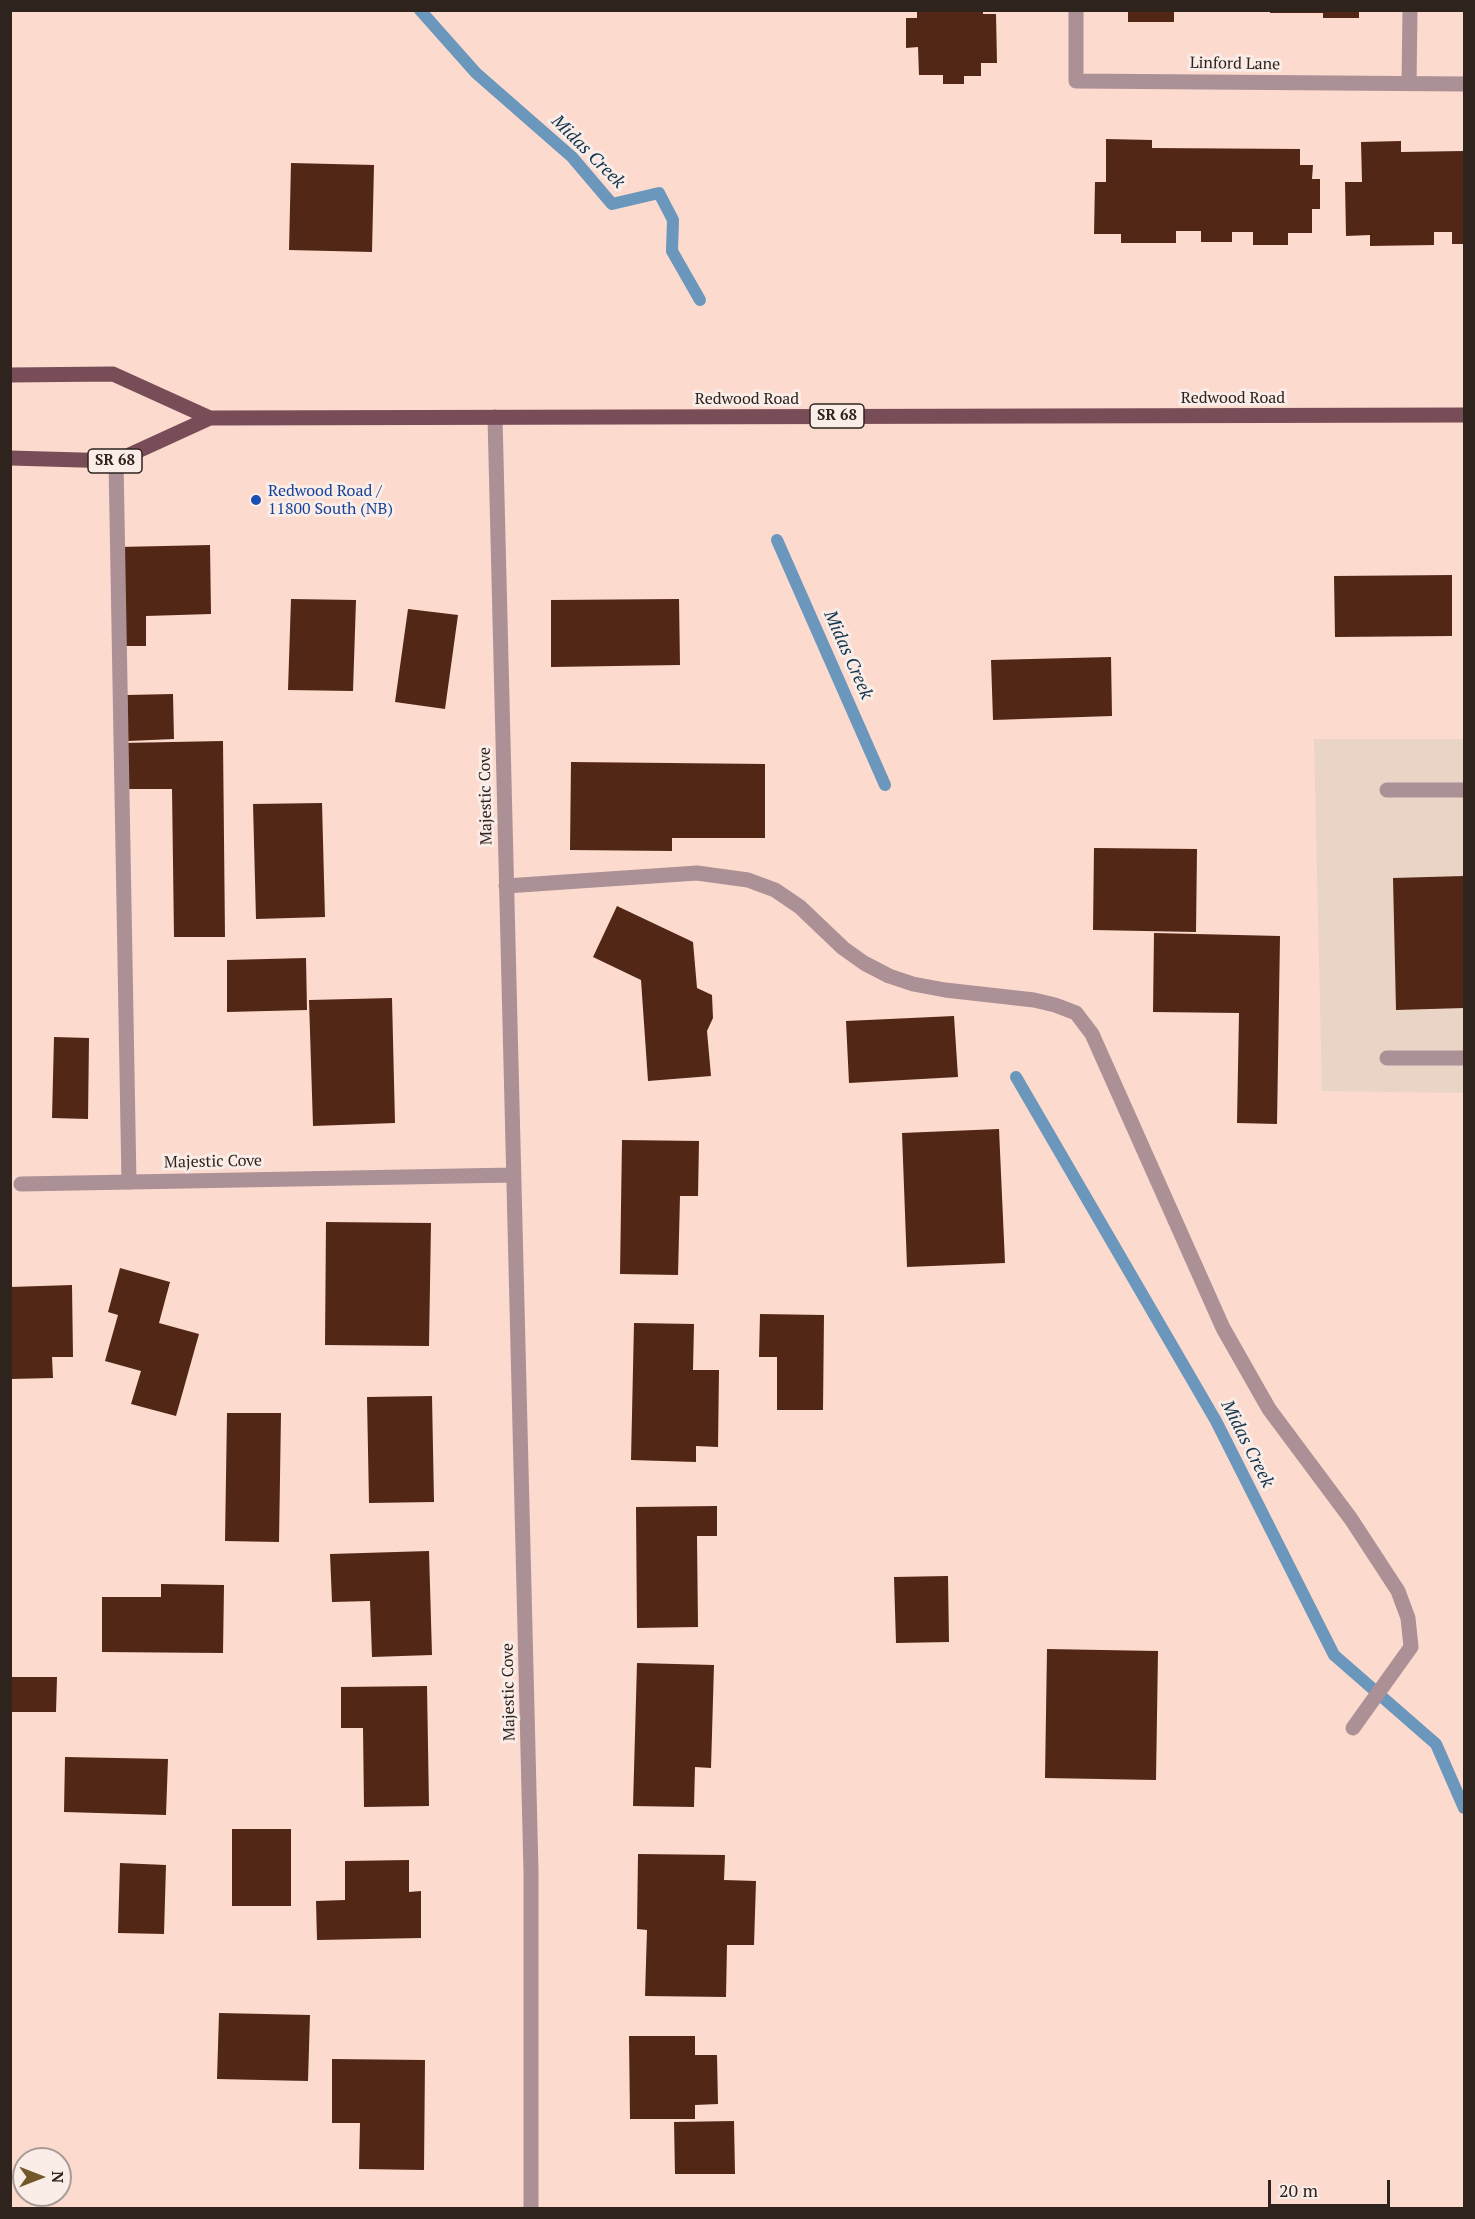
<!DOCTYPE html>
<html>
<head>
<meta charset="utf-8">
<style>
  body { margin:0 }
  #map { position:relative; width:1475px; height:2219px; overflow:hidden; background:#fcdace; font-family:"PT Serif",serif }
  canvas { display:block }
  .frame { position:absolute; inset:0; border:12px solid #2f231e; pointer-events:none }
  .north { position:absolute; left:12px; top:2147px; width:60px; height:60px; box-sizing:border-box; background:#faece7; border:2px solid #a99c97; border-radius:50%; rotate:90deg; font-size:16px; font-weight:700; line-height:24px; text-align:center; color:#2f231e }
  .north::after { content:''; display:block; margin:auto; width:21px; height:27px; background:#725729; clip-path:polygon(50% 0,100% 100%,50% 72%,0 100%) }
  .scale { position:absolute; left:1268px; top:2180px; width:122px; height:27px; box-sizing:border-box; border:3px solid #2f231e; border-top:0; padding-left:8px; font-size:18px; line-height:21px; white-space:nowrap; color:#2f231e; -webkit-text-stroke:4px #faece7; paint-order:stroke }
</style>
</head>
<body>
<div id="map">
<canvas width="1475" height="2219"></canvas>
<div class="frame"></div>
<div class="north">N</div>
<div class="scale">20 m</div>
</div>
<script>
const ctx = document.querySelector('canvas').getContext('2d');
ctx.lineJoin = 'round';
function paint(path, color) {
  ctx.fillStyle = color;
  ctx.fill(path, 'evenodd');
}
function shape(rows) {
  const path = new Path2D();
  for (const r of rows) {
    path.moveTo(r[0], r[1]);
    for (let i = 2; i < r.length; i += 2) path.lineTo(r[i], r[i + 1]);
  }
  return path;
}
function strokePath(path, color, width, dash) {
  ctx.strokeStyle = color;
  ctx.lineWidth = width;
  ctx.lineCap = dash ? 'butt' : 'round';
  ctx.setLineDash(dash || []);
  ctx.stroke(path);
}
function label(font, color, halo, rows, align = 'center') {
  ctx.font = font + ' "PT Serif",serif';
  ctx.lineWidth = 6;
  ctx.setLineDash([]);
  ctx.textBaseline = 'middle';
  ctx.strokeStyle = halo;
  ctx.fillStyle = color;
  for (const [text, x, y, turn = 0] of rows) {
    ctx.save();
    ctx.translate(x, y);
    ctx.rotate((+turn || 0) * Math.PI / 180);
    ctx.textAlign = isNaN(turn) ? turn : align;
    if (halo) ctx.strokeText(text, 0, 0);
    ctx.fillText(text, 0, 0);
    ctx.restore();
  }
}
paint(shape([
  [1314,739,1464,739,1464,1093,1322,1091]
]), '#e9d4c6');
strokePath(shape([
  [420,10,476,73,572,157,612,204,659,193,673,220,672,251,700,300],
  [777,540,885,785],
  [1016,1077,1216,1421,1334,1655,1436,1744,1464,1808]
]), '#6a97bb', 12);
paint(shape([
  [917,10,983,10,983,14,996,14,997,63,981,63,981,76,964,76,964,84,943,84,943,75,919,75,918,47,906,48,906,18,917,18],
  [1128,10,1174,10,1174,22,1128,22],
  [1270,10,1359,10,1359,18,1323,18,1323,13,1270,13],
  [1106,139,1152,140,1152,148,1300,149,1300,165,1313,165,1312,179,1320,179,1320,209,1312,209,1312,233,1288,233,1288,245,1253,245,1253,232,1232,232,1232,242,1201,242,1201,231,1176,231,1176,243,1121,243,1121,234,1094,234,1095,182,1106,182],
  [1401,141,1401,152,1464,151,1464,244,1452,244,1452,232,1434,232,1434,245,1370,246,1370,235,1346,236,1345,182,1362,182,1361,142],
  [291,163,374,165,372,252,289,250],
  [210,545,211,614,146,616,146,646,120,646,118,547],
  [1452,575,1452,636,1335,637,1334,576],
  [291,599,356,600,353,691,288,690],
  [679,599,680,665,551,667,551,600],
  [408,609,458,615,445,709,395,702],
  [1111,657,1112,716,993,720,991,660],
  [173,694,174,739,128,741,127,695],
  [223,741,225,937,174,937,172,789,122,789,122,743],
  [571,762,765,764,765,838,672,838,672,851,570,850],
  [322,803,325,917,256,919,253,804],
  [1094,848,1197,849,1196,932,1093,930],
  [1464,876,1464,1008,1396,1010,1393,878],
  [617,906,693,942,697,988,712,995,713,1018,707,1031,711,1076,648,1081,641,980,593,957],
  [1154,933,1280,936,1277,1124,1237,1123,1239,1013,1153,1012],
  [306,958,307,1010,227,1012,227,960],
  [392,998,395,1123,313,1126,309,1000],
  [954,1016,958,1077,849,1083,846,1021],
  [54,1037,89,1038,88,1119,52,1118],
  [999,1129,1005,1263,907,1267,902,1133],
  [622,1140,699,1141,698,1196,680,1196,678,1275,620,1274],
  [326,1222,431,1223,429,1346,325,1345],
  [120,1268,170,1282,159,1323,199,1334,176,1416,131,1404,141,1371,105,1361,118,1315,108,1312],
  [72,1285,73,1357,52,1357,53,1378,10,1379,10,1287],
  [760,1314,824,1315,823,1410,777,1410,777,1357,759,1357],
  [634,1323,694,1324,693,1370,719,1370,718,1447,696,1446,696,1462,631,1460],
  [432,1396,434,1502,369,1503,367,1397],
  [227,1413,281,1413,279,1542,225,1541],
  [717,1506,717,1536,697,1536,698,1627,637,1628,636,1507],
  [429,1551,432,1655,372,1657,370,1601,332,1602,330,1554],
  [948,1576,949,1642,896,1643,894,1577],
  [161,1584,224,1585,223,1653,102,1652,102,1597,161,1597],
  [1047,1649,1158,1651,1156,1780,1045,1778],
  [637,1663,714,1665,711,1768,695,1767,694,1807,633,1806],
  [10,1677,57,1677,56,1712,10,1712],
  [427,1686,429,1806,364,1807,363,1728,341,1728,341,1687],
  [65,1757,168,1759,166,1815,64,1812],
  [232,1829,291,1829,291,1906,232,1906],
  [638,1854,725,1855,724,1880,756,1881,754,1945,727,1945,726,1997,645,1996,647,1930,637,1929],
  [409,1860,409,1892,421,1891,421,1938,317,1940,316,1901,345,1900,345,1861],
  [120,1863,166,1865,164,1934,118,1933],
  [219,2013,310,2015,308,2081,217,2079],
  [629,2036,695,2036,695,2055,717,2055,718,2104,695,2105,695,2119,630,2119],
  [332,2059,425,2060,424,2170,359,2169,360,2123,332,2123],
  [734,2121,735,2174,675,2174,674,2122]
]), '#532716');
strokePath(shape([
  [116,461,129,1182],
  [1387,790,1464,790],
  [506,886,697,873,748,880,775,890,800,907,843,948,864,963,889,976,913,984,945,990,1034,1000,1055,1005,1076,1013,1092,1034,1223,1328,1269,1409,1351,1519,1398,1591,1408,1618,1411,1647,1353,1728],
  [1387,1058,1464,1058]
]), '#ab9096', 15);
strokePath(shape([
  [1076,10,1076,81,1464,84],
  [1409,84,1410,10],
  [495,417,531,1871,531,2208],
  [21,1184,514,1175]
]), '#ab9096', 15);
strokePath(shape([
  [10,375,113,374,210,418,1464,415],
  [10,458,116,461,210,418]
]), '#794d58', 15);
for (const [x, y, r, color] of [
  [256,500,6,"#1a4fb4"]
]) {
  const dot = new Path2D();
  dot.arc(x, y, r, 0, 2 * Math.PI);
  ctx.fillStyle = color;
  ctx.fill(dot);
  strokePath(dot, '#faece7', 2);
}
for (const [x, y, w] of [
  [837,416,54],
  [115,461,54]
]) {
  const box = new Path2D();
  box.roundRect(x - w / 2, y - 12, w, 24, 4.5);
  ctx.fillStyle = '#faece7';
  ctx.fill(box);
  strokePath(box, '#2f231e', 1.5);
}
label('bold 15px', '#2f231e', null, [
  ["SR 68",837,416],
  ["SR 68",115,461]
]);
label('16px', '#2f231e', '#faece7', [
  ["Linford Lane",1235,64,1],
  ["Redwood Road",1233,398],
  ["Redwood Road",747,399],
  ["Majestic Cove",486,796,-91],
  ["Majestic Cove",213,1162,-1],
  ["Majestic Cove",509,1692,-91]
]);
label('16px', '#164399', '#faece7', [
  ["Redwood Road /",268,491],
  ["11800 South (NB)",268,509]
], 'left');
label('italic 18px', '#12354f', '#faece7', [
  ["Midas Creek",588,152,45],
  ["Midas Creek",848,655,66],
  ["Midas Creek",1247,1444,63]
]);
</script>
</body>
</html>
